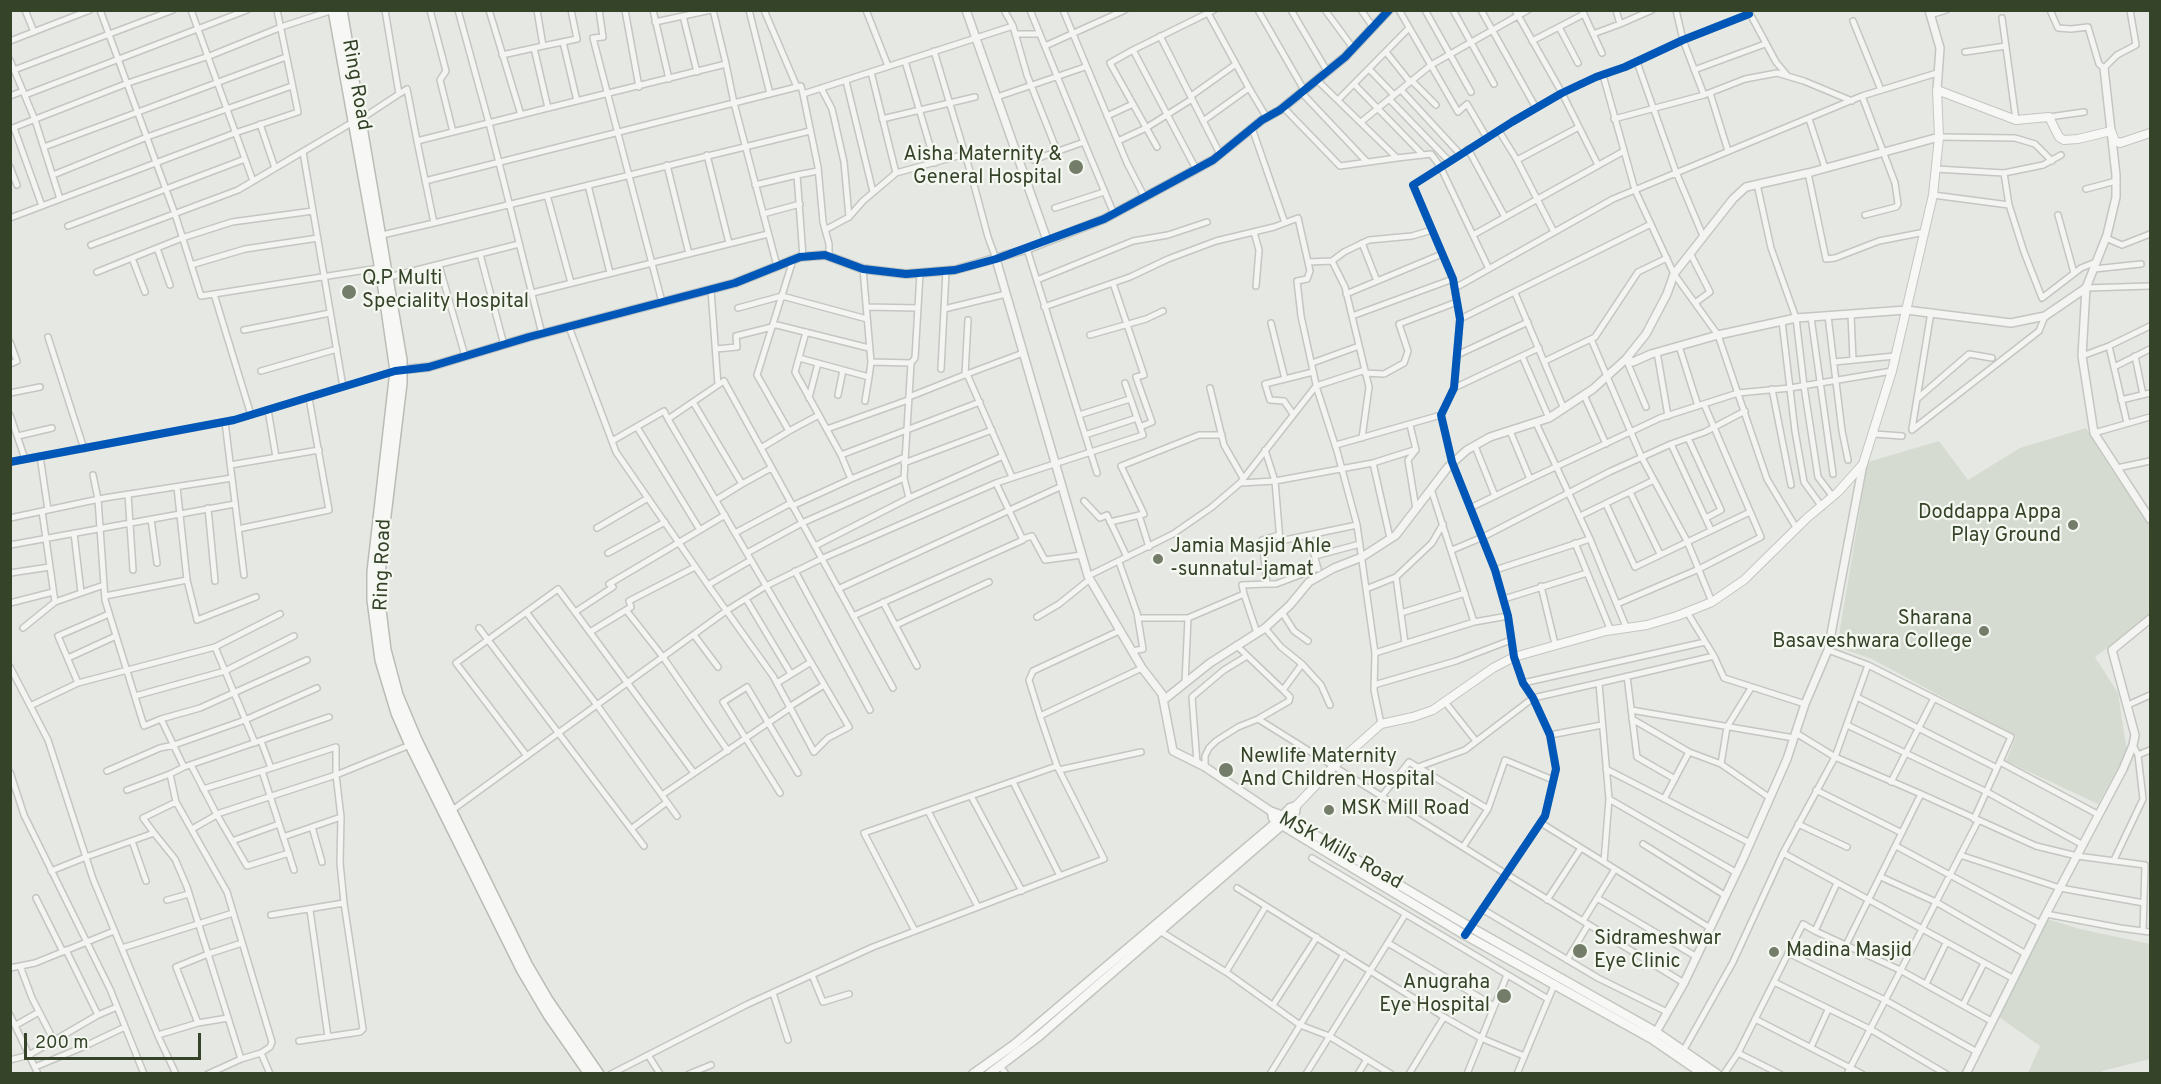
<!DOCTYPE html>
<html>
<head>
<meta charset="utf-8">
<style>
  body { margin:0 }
  #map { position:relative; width:2161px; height:1084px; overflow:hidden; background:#e6e8e3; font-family:Overpass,sans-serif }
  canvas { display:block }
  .frame { position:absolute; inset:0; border:12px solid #354329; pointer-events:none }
  .scale { position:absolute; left:24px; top:1033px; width:177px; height:27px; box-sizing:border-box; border:3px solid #354329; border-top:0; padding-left:8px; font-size:18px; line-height:21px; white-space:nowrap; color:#354329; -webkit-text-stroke:4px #f5f8f1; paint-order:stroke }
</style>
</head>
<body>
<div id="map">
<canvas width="2161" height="1084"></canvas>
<div class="frame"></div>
<div class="scale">200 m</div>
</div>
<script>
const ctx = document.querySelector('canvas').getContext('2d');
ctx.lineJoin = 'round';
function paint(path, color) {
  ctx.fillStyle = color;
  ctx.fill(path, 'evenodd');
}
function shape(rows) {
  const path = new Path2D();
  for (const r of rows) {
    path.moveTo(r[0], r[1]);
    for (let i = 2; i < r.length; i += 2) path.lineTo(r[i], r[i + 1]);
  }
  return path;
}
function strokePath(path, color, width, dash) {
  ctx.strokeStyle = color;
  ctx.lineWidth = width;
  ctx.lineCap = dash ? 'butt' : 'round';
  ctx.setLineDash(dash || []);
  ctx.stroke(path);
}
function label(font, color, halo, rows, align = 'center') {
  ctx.font = font + ' Overpass,sans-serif';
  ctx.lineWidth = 4.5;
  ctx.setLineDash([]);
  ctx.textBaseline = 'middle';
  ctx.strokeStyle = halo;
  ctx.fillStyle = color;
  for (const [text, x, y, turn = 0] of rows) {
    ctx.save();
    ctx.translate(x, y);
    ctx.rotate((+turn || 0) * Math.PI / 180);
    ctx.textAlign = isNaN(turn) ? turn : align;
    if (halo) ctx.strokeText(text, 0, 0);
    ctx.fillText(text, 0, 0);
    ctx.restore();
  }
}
paint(shape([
  [2086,428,2111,469,2150,524,2150,615,2095,657,2118,693,2127,752,2098,804,2006,761,2016,737,1872,659,1837,647,1868,462,1939,441,1968,480,2020,448],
  [2047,919,2080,929,2150,944,2150,1059,2102,1071,2102,1073,2028,1073,2040,1046,1999,1017]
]), '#d6dbd1');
const minor = shape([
  [25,10,34,32],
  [100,10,175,214,201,296,379,268],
  [191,10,253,181],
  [385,10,399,94,407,89,417,141],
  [430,10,446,71,440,80,453,132],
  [458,10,489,123,542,334],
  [489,10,521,115],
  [599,10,603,37,593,38,662,302],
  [625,10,639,87],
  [653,10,669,79],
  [713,10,726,64],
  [749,10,770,94],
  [764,10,797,87],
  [866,10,888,66],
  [1004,10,1013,26,1027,75,1057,151],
  [1030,10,1084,142],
  [1063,10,1127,163,1145,198],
  [1258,10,1304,90],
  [1291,10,1327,71],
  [1325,10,1353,48],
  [1361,10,1373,27],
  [1399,10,1458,112,1467,104,1487,138],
  [1425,10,1471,92],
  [1453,10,1494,84],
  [1481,10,1536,108],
  [1515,10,1562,93,1598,165],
  [1616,10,1620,24,1652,10],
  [1676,10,1683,40,1704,95],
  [1748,10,1776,62,1787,75],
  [2050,10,2058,28,2071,29,2088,27,2099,64,2104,68,2117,55,2136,45,2130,10],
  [1583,12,1602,53],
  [1208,13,1249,88],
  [1930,15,1946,10],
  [683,16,697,72],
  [2002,18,2016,120],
  [1853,21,1881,90],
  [655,22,711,10],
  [1559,27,1578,63],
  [1015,34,1040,34],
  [1593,34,1620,24],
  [1160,36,1220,154],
  [10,41,90,10],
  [1532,41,1584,14],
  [563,42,577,101],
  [543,46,577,39,571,10],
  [1045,46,1125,10],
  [1133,50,1110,63,1157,147],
  [934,51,973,181,988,237,996,259],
  [1386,52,1410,82],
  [1965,52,2006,46],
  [502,55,534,48],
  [10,60,35,120,60,199],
  [905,61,935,163],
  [1637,62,1676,172,1703,236],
  [1369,69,1394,95],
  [14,70,173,10],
  [1694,70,1765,44],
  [871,72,896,173],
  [1603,75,1635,190,1674,274,1718,335,1767,479,1797,529],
  [1317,80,1397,158,1431,154,1440,166,1489,269],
  [846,81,873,192],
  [1412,81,1436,105],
  [1354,84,1423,155],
  [821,88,832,109,844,162,849,217],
  [1401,90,1460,154],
  [1301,92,1367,162],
  [1710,93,1728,151],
  [803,94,818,167,823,222,829,244,829,256],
  [25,95,247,10],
  [10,96,23,91],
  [1191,96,1236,64],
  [1862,96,1895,183,1898,204,1896,207,1865,215],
  [997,97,1085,67],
  [1389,99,1449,161],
  [1338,100,1409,28],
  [1283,107,1340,166,1397,158],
  [548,108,726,64,734,103,777,266],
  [1107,116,1133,104],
  [2049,117,2084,112],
  [361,119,399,94],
  [882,119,975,97],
  [1614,119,1704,95,1745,79,1777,73,1804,81,1852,101],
  [1809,119,1825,168],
  [1203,121,1249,88,1267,118],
  [1361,122,1431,65,1528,10],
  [260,124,275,168],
  [14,128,42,206],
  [1252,128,1285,223],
  [10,129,128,83,212,55,284,26,333,10],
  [1499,131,1517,160,1554,232],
  [1939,137,2015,138,2035,144,2052,161],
  [1118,141,1146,128,1192,99],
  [44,147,286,57],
  [1468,149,1505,217],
  [303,152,343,387],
  [707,155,729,243],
  [1033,160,1084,142,1114,214],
  [1517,160,1579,127],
  [667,165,689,254],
  [10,167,17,185],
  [1196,169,1133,50,1214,10],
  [1936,169,2004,173,2009,205,2024,252,2042,298,2081,268,2096,262],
  [1808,173,1826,259,1835,258,1879,241,1925,232],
  [2004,173,2043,165,2061,155],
  [53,175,147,137,292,86],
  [797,175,818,171],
  [425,181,801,86,803,94,1013,26],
  [1757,184,1771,248,1796,318,1804,386,1818,477,1833,497],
  [588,185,610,273],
  [755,185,797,175,803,257],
  [2086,189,2116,181],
  [547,195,571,283],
  [1933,195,2009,205],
  [1055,208,1104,192],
  [763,214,800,204],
  [2058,215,2074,273],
  [10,218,235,133,298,112,277,10],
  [434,223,810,131],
  [68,226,245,159],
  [825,230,849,217,863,201,896,173,965,154],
  [1254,232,1259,250,1256,286],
  [382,235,434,223,417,141,548,108,534,48,543,46,537,10],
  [1473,235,1624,151],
  [2106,238,2122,245,2150,234],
  [1362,243,1377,281],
  [91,245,238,190,353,122],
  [157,248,170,285],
  [1027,249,1097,473],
  [1690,253,1710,292,1695,303],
  [480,254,504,345],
  [132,258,145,292],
  [1332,261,1344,252,1369,240,1412,236,1432,230],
  [1308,262,1332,261,1345,287,1369,387,1362,438],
  [191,265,245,249,318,238],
  [439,265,465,356],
  [2094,269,2141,264],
  [97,272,182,238,232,222,313,211],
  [389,277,519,244],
  [1037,280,1133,241,1168,235,1207,222],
  [1113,283,1144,375,1136,377,1152,422,1140,427],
  [1455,288,1613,199,1862,96,1937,73],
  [2086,288,2150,286],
  [532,293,768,234],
  [1515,293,1564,409],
  [214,294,251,415],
  [1346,294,1442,254],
  [866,307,918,308],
  [1044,307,1130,277,1168,259,1216,241,1274,227,1298,218,1310,271,1307,279,1297,281,1301,316,1317,389,1337,451,1357,525,1375,653,1374,690,1381,724],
  [738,308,782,296,867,319],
  [944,309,1006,294],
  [1851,314,1853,360],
  [1352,316,1453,279],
  [1828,316,1842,431,1848,460],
  [1811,317,1833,474],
  [1460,319,1651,224],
  [1782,321,1795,431,1804,482,1822,507],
  [1271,323,1285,379],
  [773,324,869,348],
  [569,327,616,452,708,585,773,676,814,752,828,738,849,727,668,419,718,385,711,290],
  [244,330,330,313],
  [1090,335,1146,319,1163,311],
  [48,337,84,449],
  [1591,339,1642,458,1687,541,1712,602],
  [10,342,17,361,10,364],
  [1679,346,1698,406],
  [2109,346,2127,423],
  [716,349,737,347,736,336,772,327],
  [1657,352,1668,416],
  [1457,355,1528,322],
  [1522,356,1549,418],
  [2082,356,2109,346,2150,326],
  [2135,356,2143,395],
  [799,358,869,377,871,362],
  [1626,359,1646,407],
  [1545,361,1595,337,1638,272,1667,258],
  [1834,362,1895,356],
  [911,363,915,358,920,273],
  [1312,363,1359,346],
  [2114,367,2150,349],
  [941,369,946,271],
  [261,371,337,349],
  [1365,373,1384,374,1404,363,1408,351,1399,324,1457,302],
  [965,375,968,320],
  [718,385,724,381,893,688],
  [1210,388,1224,445,1243,478],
  [1454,388,1539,348],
  [1772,389,1791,485],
  [10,393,40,387],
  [838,395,843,370],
  [1584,395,1606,444],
  [909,397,967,374],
  [809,398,818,363],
  [1917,399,1969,354,1992,358],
  [2121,400,2150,393],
  [865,401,869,377],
  [693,402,742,484,716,500],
  [268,410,276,457],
  [1293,414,1284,401,1270,400,1265,384,1313,372],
  [10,415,25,459],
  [1079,415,1130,399],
  [225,422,244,575],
  [1536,423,1590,539,1627,629],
  [1410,425,1416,450,1408,460,1416,509],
  [637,427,700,530,725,515],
  [827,429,908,400],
  [1912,429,1931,312],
  [1912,430,2039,331,2045,316],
  [789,431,819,415],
  [2094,433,2150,417],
  [1874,434,1902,436],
  [1085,435,1137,418],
  [18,436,52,428],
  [1688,438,1721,510,1706,518],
  [612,441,664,411,668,419],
  [1671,444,1711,530],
  [1336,445,1441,415],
  [1475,446,1495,496],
  [761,448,789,431,757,375,793,260],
  [1265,450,1275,481,1280,541,1357,525],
  [841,455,980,402],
  [40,456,48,510],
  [10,462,234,420,395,371],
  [904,463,992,430],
  [1373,463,1414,450],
  [230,465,319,450],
  [2117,468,2150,461],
  [93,475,98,499,105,600,144,726,161,719,184,767],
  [1012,477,967,374,1023,353],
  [851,479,905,457],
  [1530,479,1660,418,1738,393,1790,388,1892,371],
  [1240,483,1316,386,1365,370],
  [742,484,771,468],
  [1431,489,1474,622],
  [1630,492,1660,554],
  [128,494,133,570],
  [909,498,1003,456],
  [1084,501,1100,518,1107,515,1127,557],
  [1606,504,1635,567,1750,512],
  [792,506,851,479,841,455,795,372,806,332],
  [208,508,215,581],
  [1470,508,1530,479,1510,431],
  [42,511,55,602],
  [1139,515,1149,547],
  [1580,516,1654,480],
  [10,518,104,498,232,478],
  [151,519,157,563],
  [1110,522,1144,514,1121,466,1199,435,1222,435],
  [597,528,648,498],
  [238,529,329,510,309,398],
  [74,533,81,592],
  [735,533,791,503],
  [1309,536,1318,569],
  [1022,539,1032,536,1045,560,1082,555],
  [1575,543,1611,631],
  [10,545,235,504],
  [815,546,909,498,904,478,911,363,871,362,863,269],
  [1452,550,1483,537,1609,472,1671,444,1705,432,1745,411],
  [608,553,665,522],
  [747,553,802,523,904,478],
  [1315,556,1360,544],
  [1119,562,1137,613,1143,649,1132,651],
  [1495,570,1590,539],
  [795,571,870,710],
  [10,573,50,567],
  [1088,576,1173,534,1212,507,1240,483,1275,481,1373,463,1390,538],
  [1396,577,1432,543,1443,524],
  [187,580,197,620,256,597],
  [1267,584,1276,584,1318,568],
  [708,585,751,560],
  [1541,586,1555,644],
  [838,589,1062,486],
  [1366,589,1396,577,1405,643],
  [1244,594,1242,585,1267,584,1262,540,1279,535],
  [105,596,187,580,177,487],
  [746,599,791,674],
  [1504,599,1587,573],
  [883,602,917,666],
  [10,603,53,592],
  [1617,604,1699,569,1761,537,1704,404],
  [626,610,663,657,728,751],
  [526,612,597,705,677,816],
  [575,612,613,587,609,584,700,530],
  [1282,612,1294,631,1308,641],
  [1687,612,1714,656],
  [1401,613,1465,593],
  [853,616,1023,540,996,483],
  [1037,617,1059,604,1090,579],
  [1138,618,1188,618],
  [896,625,989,582],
  [23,628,55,602,104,585],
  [479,628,644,846],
  [590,632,631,607,629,601,695,567],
  [694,635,718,667],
  [1236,645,1283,690,1302,664,1281,647,1265,628],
  [1828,650,1868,665,2011,737,1974,819],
  [1375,653,1474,622,1508,616],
  [68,658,116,636],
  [1302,664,1321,685,1330,705],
  [10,667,48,740,93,879,159,1038,176,1074],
  [1627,676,1637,757,1675,779],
  [78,683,58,636,109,614],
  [777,683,811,662],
  [1185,683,1188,618,1244,594,1257,633],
  [1523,683,1705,642],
  [1599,683,1714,656,1724,678,1805,704],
  [1374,685,1456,661,1511,640],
  [135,696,225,671,294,636],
  [1857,697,1997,768],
  [1445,702,1476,741],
  [32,705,78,683,215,647],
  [2128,705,2150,695],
  [789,707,824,685],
  [1631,710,1794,738],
  [1040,716,1029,680,1033,671,1119,631],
  [161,719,200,708,307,660],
  [1258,719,1289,701,1290,697,1283,690],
  [1632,719,1689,752,1721,764,1770,798],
  [1847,725,1987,792,2083,845],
  [1796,733,1835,757,1921,794,2036,846,2077,856,2145,865,2143,931],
  [1550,735,1602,725],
  [261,741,271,768],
  [255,743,215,647,280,614],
  [2138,755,2150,750],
  [527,756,456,663,558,589,694,773],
  [2000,762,2099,815],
  [1197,763,1192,697,1224,670,1247,656],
  [1721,764,1727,727,1751,688],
  [191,765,217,815,247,866,289,853],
  [1205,767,1205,756,1209,748,1216,741,1238,727,1258,719,1506,874,1684,983],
  [1418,767,1465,750,1533,698,1599,683,1609,799,1604,862],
  [1606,769,1750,843],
  [1059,770,1141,752],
  [107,771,160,748,174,745,245,720,317,688],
  [10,772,24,815,110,989,144,1074],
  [1013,782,1060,876],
  [1891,782,1934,698],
  [203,789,262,771],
  [127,790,170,774],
  [1816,790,1902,833],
  [780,793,723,702,747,687,798,773],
  [662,795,790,708],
  [971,796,1022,891],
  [1382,796,1409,762,1488,809],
  [1609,799,1737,873],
  [1664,799,1689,752],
  [451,811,726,611,766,586,821,559,996,483,1143,435,1125,383],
  [928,811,978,907],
  [1541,823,1710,928],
  [1798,824,1847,847],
  [312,827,322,862],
  [192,829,220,813,336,775,341,817,340,863,344,903,271,915],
  [631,829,667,802],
  [154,833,143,818,176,802],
  [283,837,341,817],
  [132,841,146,881],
  [232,841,279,824],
  [1643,844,1726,896],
  [1896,846,2041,924],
  [1463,847,1488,809,1505,760,1553,780],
  [1783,853,2014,979],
  [1960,855,2060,888,2144,903],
  [1312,858,1548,999],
  [2114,860,2143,799,2138,755,2133,745],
  [294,870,262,771,336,747,336,775,410,745],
  [51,871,86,857,154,833,175,859,187,887,241,1059,208,1074],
  [1881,877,1936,902,2026,954],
  [1837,883,1815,931,1900,970,1993,1022],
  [1237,888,1444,1017,1481,1038,1524,1056],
  [36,898,63,952],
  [1597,898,1697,957],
  [167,900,189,894],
  [1547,900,1581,848],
  [1482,909,1598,978,1667,1012],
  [310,910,328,1037],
  [2046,914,2120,928,2150,932],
  [1583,921,1615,869],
  [1158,930,1226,972,1300,1025,1329,1036,1391,1074],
  [915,931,864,833,1057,766],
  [1465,935,1545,816,1556,769,1550,735,1533,698,1523,683,1514,657,1508,616,1495,570,1452,462,1441,415,1454,388,1460,319,1453,279,1413,185,1512,122,1562,93,1596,77,1625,67,1683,40,1749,14],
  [1388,943,1494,1006],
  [1846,945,1921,794],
  [122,948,233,913],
  [66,950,98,1015],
  [1788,953,1885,1000,1977,1052],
  [1567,960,1588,925],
  [20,966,32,998,50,1033],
  [10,968,35,963,114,931],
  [1226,972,1266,906],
  [812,975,823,1002,849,994],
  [1774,982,1870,1029,1946,1074],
  [1926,984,1946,943],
  [773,993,788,1040],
  [1273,1005,1317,937],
  [1963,1005,1984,963],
  [10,1015,38,1074],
  [1755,1019,1862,1074],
  [198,1023,228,1018],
  [16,1025,39,1012],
  [158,1035,198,1023,176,967,208,954,242,943],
  [299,1041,360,1032,363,1029,344,903],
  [1811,1047,1828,1010],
  [1682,1053,1733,962,1783,853,1835,757,1868,665],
  [1738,1053,1780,1074],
  [648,1055,660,1074],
  [241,1059,261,1053],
  [10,1060,29,1055,98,1015,117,1007],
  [1000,1066,1006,1074],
  [35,1067,83,1047,125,1027],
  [270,1074,261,1053,270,1047,272,1042,227,892,176,802,170,774,184,767,329,717],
  [611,1074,748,1004,873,947,1104,859,1057,766,1040,716,1142,668],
  [689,1074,711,1065],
  [1270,1074,1344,954],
  [1306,1074,1405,915],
  [1358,1074,1367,1059],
  [1409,1074,1444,1017],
  [1467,1074,1507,975],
  [1517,1074,1555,983],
  [1724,1074,1738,1053,1803,924,1815,931],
  [1847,1074,1978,821]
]);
const tertiary = shape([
  [966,10,1047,240],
  [1929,10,1940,48,1937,90],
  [2104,68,2116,175,2116,197,2107,235,2086,288,2082,356,2094,433,2150,519],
  [996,259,1088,576,1142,668,1162,694,1173,751,1205,767,1272,812],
  [1626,359,1633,362,1651,354,1718,335,1796,318,1906,310,2011,323,2045,316,2086,288],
  [398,370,429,367,529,337,735,283,800,257,825,255,863,269,906,274,955,270,1027,249,1104,219,1213,160,1262,120,1280,110,1345,57,1389,10],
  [1165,699,1210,663,1265,628,1290,605,1309,582,1334,568,1362,557,1396,535,1448,467,1467,450,1490,437,1549,418,1593,389,1626,359,1646,334,1667,294,1674,274,1733,199,1746,187,1808,173,1939,137],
  [1655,1034,1684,983,1743,859,1787,759,1805,704,1828,650,1863,464],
  [1966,1074,2046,914,2123,769,2133,745,2135,735,2112,650,2150,619]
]);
const secondary = shape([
  [1296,806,1334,766,1381,724,1413,717,1433,710,1493,668,1514,657,1606,631,1647,625,1677,616,1712,602,1744,580,1807,518,1838,492,1863,464,1892,371,1933,195,1939,137,1937,90,2016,120,2049,117,2059,137,2064,140,2078,139,2111,131,2115,141,2120,143,2150,133]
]);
const primary = shape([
  [1272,812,1283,816,1470,927,1656,1032,1717,1074],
  [1272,812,1273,818,1282,825,1338,859,1465,935,1652,1039,1703,1074],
  [973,1074,1015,1044,1278,821,1290,808,1296,806],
  [989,1074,1039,1036,1282,825,1295,812,1296,806]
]);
const trunk = shape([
  [333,10,382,281,395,371,372,572,372,600,380,660,396,713,409,743,522,971,548,1015,589,1074],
  [342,10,402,360,402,383,381,557,380,602,386,650,398,695,417,740,527,964,548,1000,599,1074]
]);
strokePath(minor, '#c4c6c1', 8);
strokePath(tertiary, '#c4c6c1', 10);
strokePath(secondary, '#c4c6c1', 10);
strokePath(primary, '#c3c6bf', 11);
strokePath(trunk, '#b9bdb5', 12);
strokePath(minor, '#f4f5f2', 5);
strokePath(tertiary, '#f4f5f2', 7);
strokePath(secondary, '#f7f7f6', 8);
strokePath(primary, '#f7f7f6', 8);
strokePath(trunk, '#f7f7f6', 9);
strokePath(shape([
  [10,462,234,420,395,371,429,367,529,337,735,283,800,257,825,255,863,269,906,274,955,270,996,259,1104,219,1213,160,1262,120,1280,110,1345,57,1389,10],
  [1465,935,1545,816,1556,769,1550,735,1533,698,1523,683,1514,657,1508,616,1495,570,1452,462,1441,415,1454,388,1460,319,1453,279,1413,185,1512,122,1562,93,1596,77,1625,67,1683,40,1749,14]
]), '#0057b8', 8);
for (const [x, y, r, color] of [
  [1076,167,8,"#737d6a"],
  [349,292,8,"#737d6a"],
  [2073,525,6,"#737d6a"],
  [1158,559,6,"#737d6a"],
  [1984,631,6,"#737d6a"],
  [1226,770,8,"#737d6a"],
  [1329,810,6,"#737d6a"],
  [1580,951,8,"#737d6a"],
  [1774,952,6,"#737d6a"],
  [1504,996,8,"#737d6a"]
]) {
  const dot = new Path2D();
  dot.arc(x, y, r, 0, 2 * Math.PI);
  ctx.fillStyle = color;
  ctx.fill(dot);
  strokePath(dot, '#f5f8f1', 2);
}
label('20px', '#354329', '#f5f8f1', [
  ["Ring Road",355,85,80],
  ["Ring Road",384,565,-88],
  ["MSK Mills Road",1340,852,29]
]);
label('20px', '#354329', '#f5f8f1', [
  ["Aisha Maternity &",1062,156,"right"],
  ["General Hospital",1062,179,"right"],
  ["Q.P Multi",362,280],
  ["Speciality Hospital",362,303],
  ["Doddappa Appa",2061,514,"right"],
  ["Play Ground",2061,537,"right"],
  ["Jamia Masjid Ahle",1170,548],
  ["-sunnatul-jamat",1170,571],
  ["Sharana",1972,620,"right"],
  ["Basaveshwara College",1972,643,"right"],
  ["Newlife Maternity",1240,758],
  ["And Children Hospital",1240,781],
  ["MSK Mill Road",1341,810],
  ["Sidrameshwar",1594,940],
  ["Eye Clinic",1594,963],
  ["Madina Masjid",1786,952],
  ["Anugraha",1490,984,"right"],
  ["Eye Hospital",1490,1007,"right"]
], 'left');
</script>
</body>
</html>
